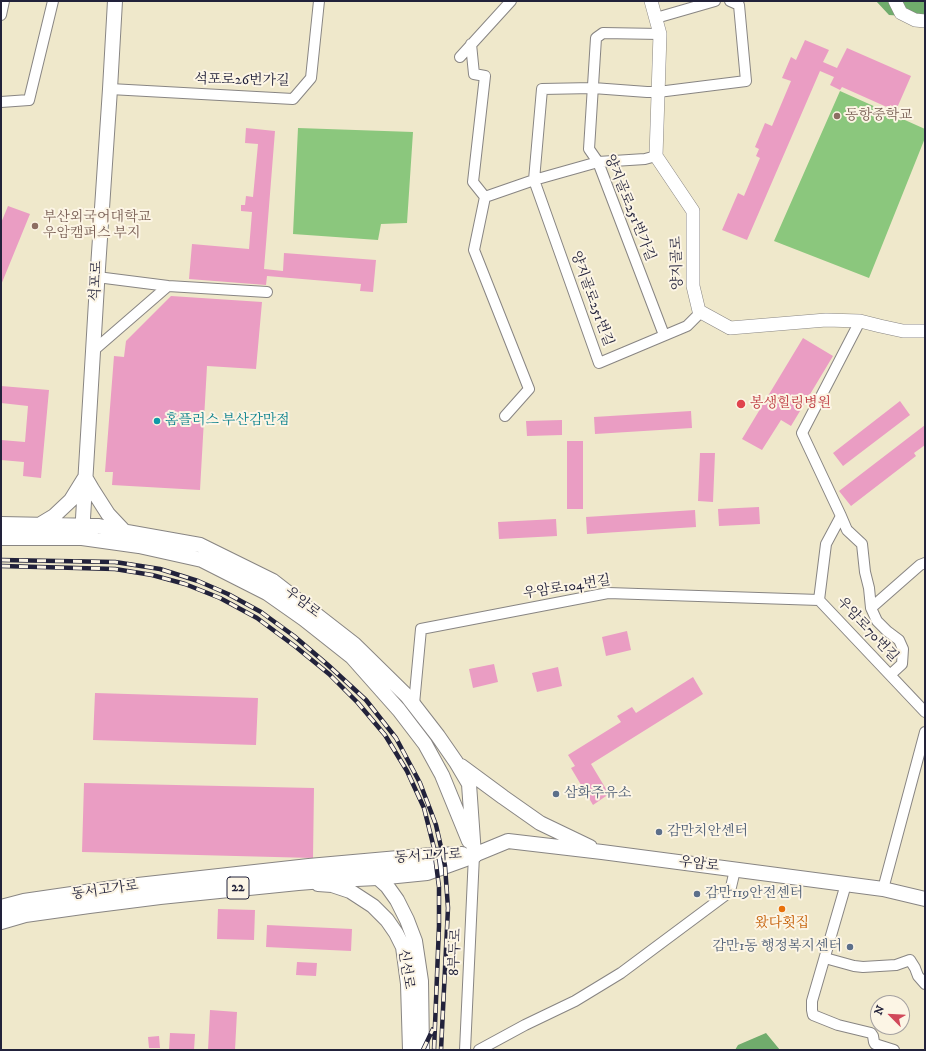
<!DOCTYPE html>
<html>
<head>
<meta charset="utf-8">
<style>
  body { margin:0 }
  #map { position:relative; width:926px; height:1051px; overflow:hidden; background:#efe8cb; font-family:"IM FELL DW Pica",serif }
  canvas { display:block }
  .frame { position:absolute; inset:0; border:2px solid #22223b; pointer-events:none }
  .north { position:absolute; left:870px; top:995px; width:40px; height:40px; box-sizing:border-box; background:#fcf5e5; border:1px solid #a5a1a1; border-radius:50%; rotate:294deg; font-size:11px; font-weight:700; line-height:16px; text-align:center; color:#22223b }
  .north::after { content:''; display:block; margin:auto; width:14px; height:18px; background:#d1495b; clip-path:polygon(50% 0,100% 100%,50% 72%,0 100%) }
</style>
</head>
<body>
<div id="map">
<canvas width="926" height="1051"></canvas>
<div class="frame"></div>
<div class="north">N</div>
</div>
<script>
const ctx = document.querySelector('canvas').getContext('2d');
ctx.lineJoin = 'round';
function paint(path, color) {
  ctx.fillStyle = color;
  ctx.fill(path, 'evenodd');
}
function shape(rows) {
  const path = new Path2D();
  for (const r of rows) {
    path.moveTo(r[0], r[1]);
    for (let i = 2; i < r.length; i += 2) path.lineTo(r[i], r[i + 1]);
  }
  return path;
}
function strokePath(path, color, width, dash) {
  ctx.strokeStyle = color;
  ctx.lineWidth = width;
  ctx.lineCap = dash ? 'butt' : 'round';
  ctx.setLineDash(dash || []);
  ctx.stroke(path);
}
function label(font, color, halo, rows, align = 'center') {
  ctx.font = font + ' "IM FELL DW Pica","Noto Serif KR",serif';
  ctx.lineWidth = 4;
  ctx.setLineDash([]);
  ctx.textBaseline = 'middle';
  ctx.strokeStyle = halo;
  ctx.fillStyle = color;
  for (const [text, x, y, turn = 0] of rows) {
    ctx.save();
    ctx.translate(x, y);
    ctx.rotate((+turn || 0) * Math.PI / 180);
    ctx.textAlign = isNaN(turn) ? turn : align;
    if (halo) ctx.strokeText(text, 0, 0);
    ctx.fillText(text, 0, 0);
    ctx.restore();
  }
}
paint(shape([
  [840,91,925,129,925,138,869,278,774,241],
  [298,128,413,132,407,223,381,224,378,240,293,234]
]), '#8bc77d');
paint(shape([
  [876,1,925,1,925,15,920,17,889,15],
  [766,1033,780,1050,735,1050,738,1045]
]), '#70ac6c');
paint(shape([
  [805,40,829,50,823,62,837,68,847,48,911,76,897,108,890,105,889,108,842,87,840,90,830,85,834,77,820,71,747,240,722,230,738,193,744,196,760,158,756,156,759,149,755,147,765,123,772,126,791,81,782,78,791,57,796,60],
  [246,128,275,131,264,269,283,271,284,253,376,260,373,292,360,291,361,284,267,276,266,285,189,279,192,244,249,249,252,212,241,211,241,205,245,205,246,196,253,197,258,144,245,143],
  [8,206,30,214,1,285,1,223],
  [171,296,262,302,256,369,207,366,200,490,112,485,113,472,105,472,114,356,124,357,126,341],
  [803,338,833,356,791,426,781,420,762,450,742,439],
  [1,386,49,390,41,478,23,476,24,462,1,460,1,440,25,442,28,406,1,403],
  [900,401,910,415,843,466,833,453],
  [691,411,692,428,595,434,594,417],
  [562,420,562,435,527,436,526,421],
  [925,425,925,445,914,453,916,456,851,506,839,491],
  [567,441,583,441,583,509,567,509],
  [700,453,715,453,713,502,698,501],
  [759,507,760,524,719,526,718,509],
  [695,510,696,527,587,534,586,517],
  [556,519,557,536,499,539,498,522],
  [627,631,631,650,606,656,602,637],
  [494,664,498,682,473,688,469,669],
  [558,667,562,686,537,692,532,673],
  [693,677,703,694,591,764,609,794,593,805,571,768,575,766,568,755,621,722,617,716,632,707,636,713],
  [95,693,258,698,256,745,93,740],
  [84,783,314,788,313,858,82,852],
  [218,909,255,910,254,940,217,939],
  [267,925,352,929,351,951,266,947],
  [297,962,317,963,316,976,296,975],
  [210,1010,237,1012,235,1050,208,1050],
  [170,1033,195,1034,194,1050,169,1050],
  [159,1036,160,1048,149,1048,148,1037]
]), '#ea9dc3');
const minor = shape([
  [1,15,4,1],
  [656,18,715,1],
  [660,34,603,33,596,38,589,149,598,162,664,335],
  [471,44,474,74,485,76,473,182,485,197],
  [460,57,511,1],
  [110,89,293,99,311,78,319,1],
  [1,102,29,100,53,1],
  [485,197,474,250,529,389,505,416],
  [485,197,534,180,598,162,645,159,656,156],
  [97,277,168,286,267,292],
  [701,312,687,326,599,363,534,180,542,89,593,88,647,92,658,92,746,81,739,5,730,1],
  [860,321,802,433,841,516,826,544,819,600,925,712],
  [93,351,168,286],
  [841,516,847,530,862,544,865,572,869,588,871,608,877,621,887,631,899,640,903,649,902,664,890,675],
  [871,608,920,565,925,563],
  [414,704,421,629,608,593,819,600],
  [846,884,812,1001,812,1010,813,1015,838,1025,871,1033,873,1036,874,1042,875,1044,894,1050],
  [883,889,925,732],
  [825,958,854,966,863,967,896,965,910,960,915,968,918,976,925,984],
  [465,1050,474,855],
  [479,1050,525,1025,575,1001,621,973,727,894,731,887,735,870]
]);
const tertiary = shape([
  [651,1,660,34,656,156,693,211,693,286,699,311,730,328,826,320,860,321,880,326,903,331,925,331],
  [895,1,901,13,915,20,925,21]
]);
const secondary = shape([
  [85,477,92,489,108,514,124,531],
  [1,524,99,526,127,532,200,545,273,581,354,644,407,696,438,736,456,762,469,784,474,855],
  [39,525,54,516,71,500,84,479],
  [82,535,98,268,110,89,115,1],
  [1,538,82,538,139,546,202,560,267,593,304,619,352,657,399,710,425,744,442,775,469,841],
  [461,766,503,797,540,823,590,847],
  [474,855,508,841,602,852,883,889,925,899],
  [369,873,377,877,387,886,397,900,407,920,415,941,421,981,422,1050],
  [318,884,332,885,350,891,373,906,387,920,396,933,403,947,408,984,410,1050]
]);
const primary = shape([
  [1,908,24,902,120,888,309,867,432,856,462,855],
  [1,921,25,914,89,905,160,896,298,882,336,879,377,877,427,872,474,855]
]);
strokePath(minor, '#888583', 12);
strokePath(tertiary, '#888583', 14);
strokePath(secondary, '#888583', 16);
strokePath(primary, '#888583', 18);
strokePath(minor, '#fff', 10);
strokePath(tertiary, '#fff', 13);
strokePath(secondary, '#fff', 14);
strokePath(primary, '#fff', 16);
const rail = shape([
  [1,560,115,562,160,569,198,581,228,594,261,612,294,636,328,665,366,700,396,738,420,783,436,825,443,856,445,866,448,908,441,1050],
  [1,566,115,569,152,575,185,584,220,598,257,618,296,647,329,674,358,703,385,735,407,771,424,808,434,848,439,887,439,926,434,1050],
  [423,1050,433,1029]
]);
strokePath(rail, '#22223b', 4.5);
strokePath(rail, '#fcf5e5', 3, [9]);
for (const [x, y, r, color] of [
  [837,116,4,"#8d6e63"],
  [35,226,4,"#8d6e63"],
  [741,404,5,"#e0444e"],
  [157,421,4,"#0f9aa8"],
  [556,794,4,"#5c6f8a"],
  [659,832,4,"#5c6f8a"],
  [697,894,4,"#5c6f8a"],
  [782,909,4,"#e8710a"],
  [850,947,4,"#5c6f8a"]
]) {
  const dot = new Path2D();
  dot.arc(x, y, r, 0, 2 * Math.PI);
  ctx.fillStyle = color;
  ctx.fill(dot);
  strokePath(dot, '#fcf5e5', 1.5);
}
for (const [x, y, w] of [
  [238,888,22]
]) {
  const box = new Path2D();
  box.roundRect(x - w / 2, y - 11, w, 22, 3);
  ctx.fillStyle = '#fcf5e5';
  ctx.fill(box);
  strokePath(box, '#22223b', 1);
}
label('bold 13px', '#22223b', null, [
  ["22",238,888]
]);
label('14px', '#22223b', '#fcf5e5', [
  ["석포로26번가길",242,81,1],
  ["양지골로251번가길",629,208,68],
  ["양지골로",678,263,-92],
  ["석포로",97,281,-87],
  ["양지골로251번길",591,299,70],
  ["우암로104번길",567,588,-9],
  ["우암로",302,603,38],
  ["우암로70번길",867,630,47],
  ["동서고가로",428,857,-3],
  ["우암로",699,865,7],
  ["동서고가로",105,891,-8],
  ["8부두로",456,952,-87],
  ["신선로",405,969,81]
]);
label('14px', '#785e54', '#fcf5e5', [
  ["동항중학교",845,116],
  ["부산외국어대학교",43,218],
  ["우암캠퍼스 부지",43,234]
], 'left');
label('14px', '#be3a42', '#fcf5e5', [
  ["봉생힐링병원",750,404]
], 'left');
label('14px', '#0d838f', '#fcf5e5', [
  ["홈플러스 부산감만점",165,421]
], 'left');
label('14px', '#4e5e75', '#fcf5e5', [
  ["삼화주유소",564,794],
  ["감만치안센터",667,832],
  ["감만119안전센터",705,894],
  ["감만1동 행정복지센터",842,947,"right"]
], 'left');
label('14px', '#c56008', '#fcf5e5', [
  ["왔다횟집",782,924]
]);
</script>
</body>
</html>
